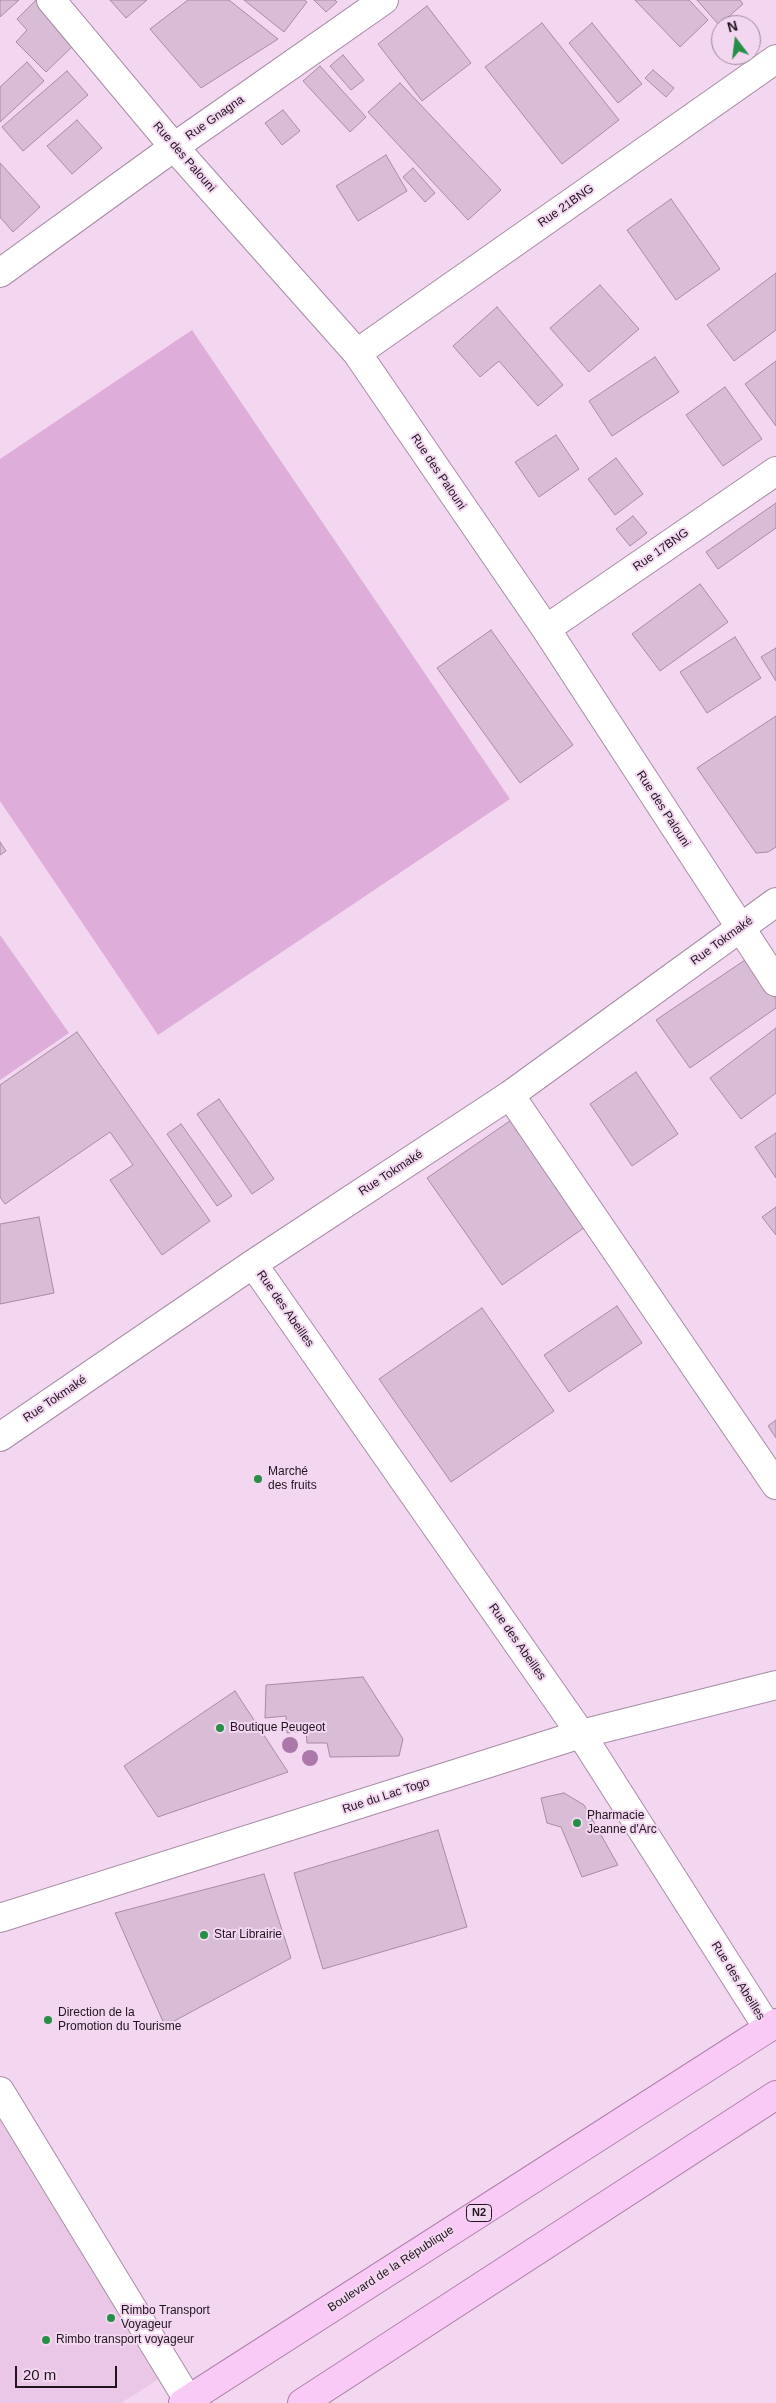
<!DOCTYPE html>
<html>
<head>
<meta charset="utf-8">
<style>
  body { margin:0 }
  #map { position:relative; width:776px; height:2403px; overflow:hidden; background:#f3d6f0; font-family:Helvetica,sans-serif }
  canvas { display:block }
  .north { position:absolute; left:711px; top:15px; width:50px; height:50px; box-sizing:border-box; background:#f3d6f0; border:1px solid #9e899c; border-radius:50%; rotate:345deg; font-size:14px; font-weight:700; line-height:20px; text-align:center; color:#1f151e }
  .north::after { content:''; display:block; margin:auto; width:18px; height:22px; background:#258f46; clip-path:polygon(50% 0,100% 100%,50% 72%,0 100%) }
  .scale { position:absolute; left:15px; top:2366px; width:102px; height:22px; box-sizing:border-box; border:2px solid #1f151e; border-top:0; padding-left:6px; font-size:15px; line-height:18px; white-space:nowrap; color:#1f151e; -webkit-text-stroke:4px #f3d6f0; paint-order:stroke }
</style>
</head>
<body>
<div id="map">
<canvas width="776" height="2403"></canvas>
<div class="north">N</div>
<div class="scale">20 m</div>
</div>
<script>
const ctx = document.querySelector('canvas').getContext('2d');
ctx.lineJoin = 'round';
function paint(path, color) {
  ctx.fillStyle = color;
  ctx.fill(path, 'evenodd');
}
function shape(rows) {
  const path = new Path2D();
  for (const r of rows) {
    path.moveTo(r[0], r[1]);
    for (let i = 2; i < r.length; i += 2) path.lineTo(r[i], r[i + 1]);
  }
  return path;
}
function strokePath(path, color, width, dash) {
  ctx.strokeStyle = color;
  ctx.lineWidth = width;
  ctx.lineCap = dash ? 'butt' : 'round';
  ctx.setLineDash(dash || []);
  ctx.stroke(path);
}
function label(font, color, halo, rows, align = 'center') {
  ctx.font = font + ' Helvetica,sans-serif';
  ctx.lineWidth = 4;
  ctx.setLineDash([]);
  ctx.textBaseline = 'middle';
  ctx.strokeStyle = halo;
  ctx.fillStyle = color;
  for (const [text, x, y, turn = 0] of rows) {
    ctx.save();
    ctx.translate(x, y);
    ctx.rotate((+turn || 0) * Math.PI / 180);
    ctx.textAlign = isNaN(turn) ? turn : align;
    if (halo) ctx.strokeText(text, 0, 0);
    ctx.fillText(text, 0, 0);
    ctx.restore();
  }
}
paint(shape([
  [0,2097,173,2370,121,2403,0,2403]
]), '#eac7e6');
paint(shape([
  [192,330,510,799,158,1035,0,801,0,459],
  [0,935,69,1033,0,1080]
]), '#dfadda');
const building = shape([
  [0,0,19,0,0,17,0,0],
  [36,0,39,0,78,41,46,72,16,42,27,30,17,19,36,0],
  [110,0,147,0,126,18,110,0],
  [188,0,229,0,278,39,201,88,150,29,188,0],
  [244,0,304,0,307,2,284,32,244,0],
  [314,0,335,0,337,2,326,12,314,0],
  [635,0,689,0,708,20,680,47,635,0],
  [697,0,740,0,743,4,719,25,697,0],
  [427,6,471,63,422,101,378,44,427,6],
  [542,23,619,120,562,164,485,67,542,23],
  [592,23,642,84,618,103,569,43,592,23],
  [343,55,364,80,351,90,330,66,343,55],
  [27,62,44,81,0,122,0,87,27,62],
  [320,66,366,117,350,132,303,81,320,66],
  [653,70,674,88,666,97,645,78,653,70],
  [67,71,88,95,23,151,2,127,67,71],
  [400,83,501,190,468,220,368,112,400,83],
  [283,110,300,131,282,145,265,123,283,110],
  [77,120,102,148,72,174,47,146,77,120],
  [386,155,407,191,358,221,336,186,386,155],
  [0,163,40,207,13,232,0,217,0,163],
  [413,168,435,193,425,202,403,177,413,168],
  [671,199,720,269,676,300,627,230,671,199],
  [776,273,776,330,734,361,707,325,776,273],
  [600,285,639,329,589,372,550,328,600,285],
  [497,307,563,385,538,406,499,361,480,377,453,346,497,307],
  [655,357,679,392,612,436,589,401,655,357],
  [776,361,776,426,745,384,776,361],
  [725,387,762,439,723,466,686,415,725,387],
  [556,435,579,469,539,497,515,462,556,435],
  [616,458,643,494,615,515,588,479,616,458],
  [776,503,776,528,718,569,706,552,776,503],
  [633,516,647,533,630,546,616,529,633,516],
  [700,584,728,622,660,671,632,634,700,584],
  [491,630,573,745,520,783,437,668,491,630],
  [735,637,761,678,707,713,680,672,735,637],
  [776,648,776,681,761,657,776,648],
  [776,716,776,847,768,852,756,853,697,768,776,716],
  [0,842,6,851,0,855,0,842],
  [748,958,776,999,776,1008,690,1068,656,1020,748,958],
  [776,1028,776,1093,741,1119,710,1078,776,1028],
  [77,1032,210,1221,162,1255,110,1180,133,1165,110,1132,5,1204,0,1197,0,1085,77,1032],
  [636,1072,678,1134,632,1166,590,1104,636,1072],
  [219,1099,274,1179,252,1194,197,1114,219,1099],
  [517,1116,591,1223,502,1285,427,1178,517,1116],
  [181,1124,232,1196,217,1206,167,1134,181,1124],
  [776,1133,776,1178,755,1147,776,1133],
  [776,1207,776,1235,762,1217,776,1207],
  [39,1217,54,1293,0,1304,0,1224,39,1217],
  [617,1306,642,1343,569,1392,544,1355,617,1306],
  [482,1308,554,1411,451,1482,379,1379,482,1308],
  [776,1420,776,1438,768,1426,776,1420],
  [363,1677,403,1739,399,1756,330,1757,327,1743,307,1743,306,1731,287,1733,286,1716,265,1718,266,1685,363,1677],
  [235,1691,288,1772,158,1817,124,1766,235,1691],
  [564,1793,584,1805,618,1865,582,1877,561,1827,547,1823,541,1798,564,1793],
  [438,1830,467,1927,323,1969,294,1873,438,1830],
  [264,1874,291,1958,165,2026,115,1913,264,1874]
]);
paint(building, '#d9bcd6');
strokePath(building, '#a78ca4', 1);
const minor = shape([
  [51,0,174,147,357,353,546,629,776,982],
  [0,273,174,147,384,0],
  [357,353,776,59],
  [546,629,776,471],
  [510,1095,776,1485],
  [253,1264,581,1734,768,2028],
  [0,1437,253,1264,510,1095,776,902],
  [0,1918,581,1734,776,1685],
  [0,2091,190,2403]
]);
const trunk = shape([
  [183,2403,776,2023],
  [302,2403,776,2095]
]);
strokePath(minor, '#a78ca4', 30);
strokePath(trunk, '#ad82a9', 30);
strokePath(minor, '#fff', 28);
strokePath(trunk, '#facaf6', 28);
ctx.fillStyle = '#ac78a9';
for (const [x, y] of [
  [290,1745],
  [310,1758]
]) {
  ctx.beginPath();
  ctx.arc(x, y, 8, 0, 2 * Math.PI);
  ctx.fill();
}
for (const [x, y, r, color] of [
  [258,1479,5,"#258f46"],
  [220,1728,5,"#258f46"],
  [577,1823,5,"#258f46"],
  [204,1935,5,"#258f46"],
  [48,2020,5,"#258f46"],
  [111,2318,5,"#258f46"],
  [46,2340,5,"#258f46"]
]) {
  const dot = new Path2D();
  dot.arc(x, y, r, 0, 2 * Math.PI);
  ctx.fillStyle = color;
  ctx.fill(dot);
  strokePath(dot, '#f3d6f0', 2);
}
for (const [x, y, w] of [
  [479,2213,25]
]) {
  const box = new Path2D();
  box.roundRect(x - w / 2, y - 8.5, w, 17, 4);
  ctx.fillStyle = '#f3d6f0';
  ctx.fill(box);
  strokePath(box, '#1f151e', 1);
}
label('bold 11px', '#1f151e', null, [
  ["N2",479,2213]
]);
label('12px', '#1f151e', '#f3d6f0', [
  ["Rue Gnagna",215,118,-35],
  ["Rue des Palouni",184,157,49],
  ["Rue 21BNG",566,206,-35],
  ["Rue des Palouni",438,472,56],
  ["Rue 17BNG",661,550,-35],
  ["Rue des Palouni",663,809,57],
  ["Rue Tokmaké",722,941,-36],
  ["Rue Tokmaké",391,1173,-33],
  ["Rue des Abeilles",285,1309,55],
  ["Rue Tokmaké",55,1399,-34],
  ["Rue des Abeilles",517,1642,55],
  ["Rue du Lac Togo",386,1796,-18],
  ["Rue des Abeilles",738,1981,58],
  ["Boulevard de la République",391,2269,-33]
]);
label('12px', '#1f151e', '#f3d6f0', [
  ["Marché",268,1472],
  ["des fruits",268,1486],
  ["Boutique Peugeot",230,1728],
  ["Pharmacie",587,1816],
  ["Jeanne d'Arc",587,1830],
  ["Star Librairie",214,1935],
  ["Direction de la",58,2013],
  ["Promotion du Tourisme",58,2027],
  ["Rimbo Transport",121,2311],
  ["Voyageur",121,2325],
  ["Rimbo transport voyageur",56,2340]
], 'left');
</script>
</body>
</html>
